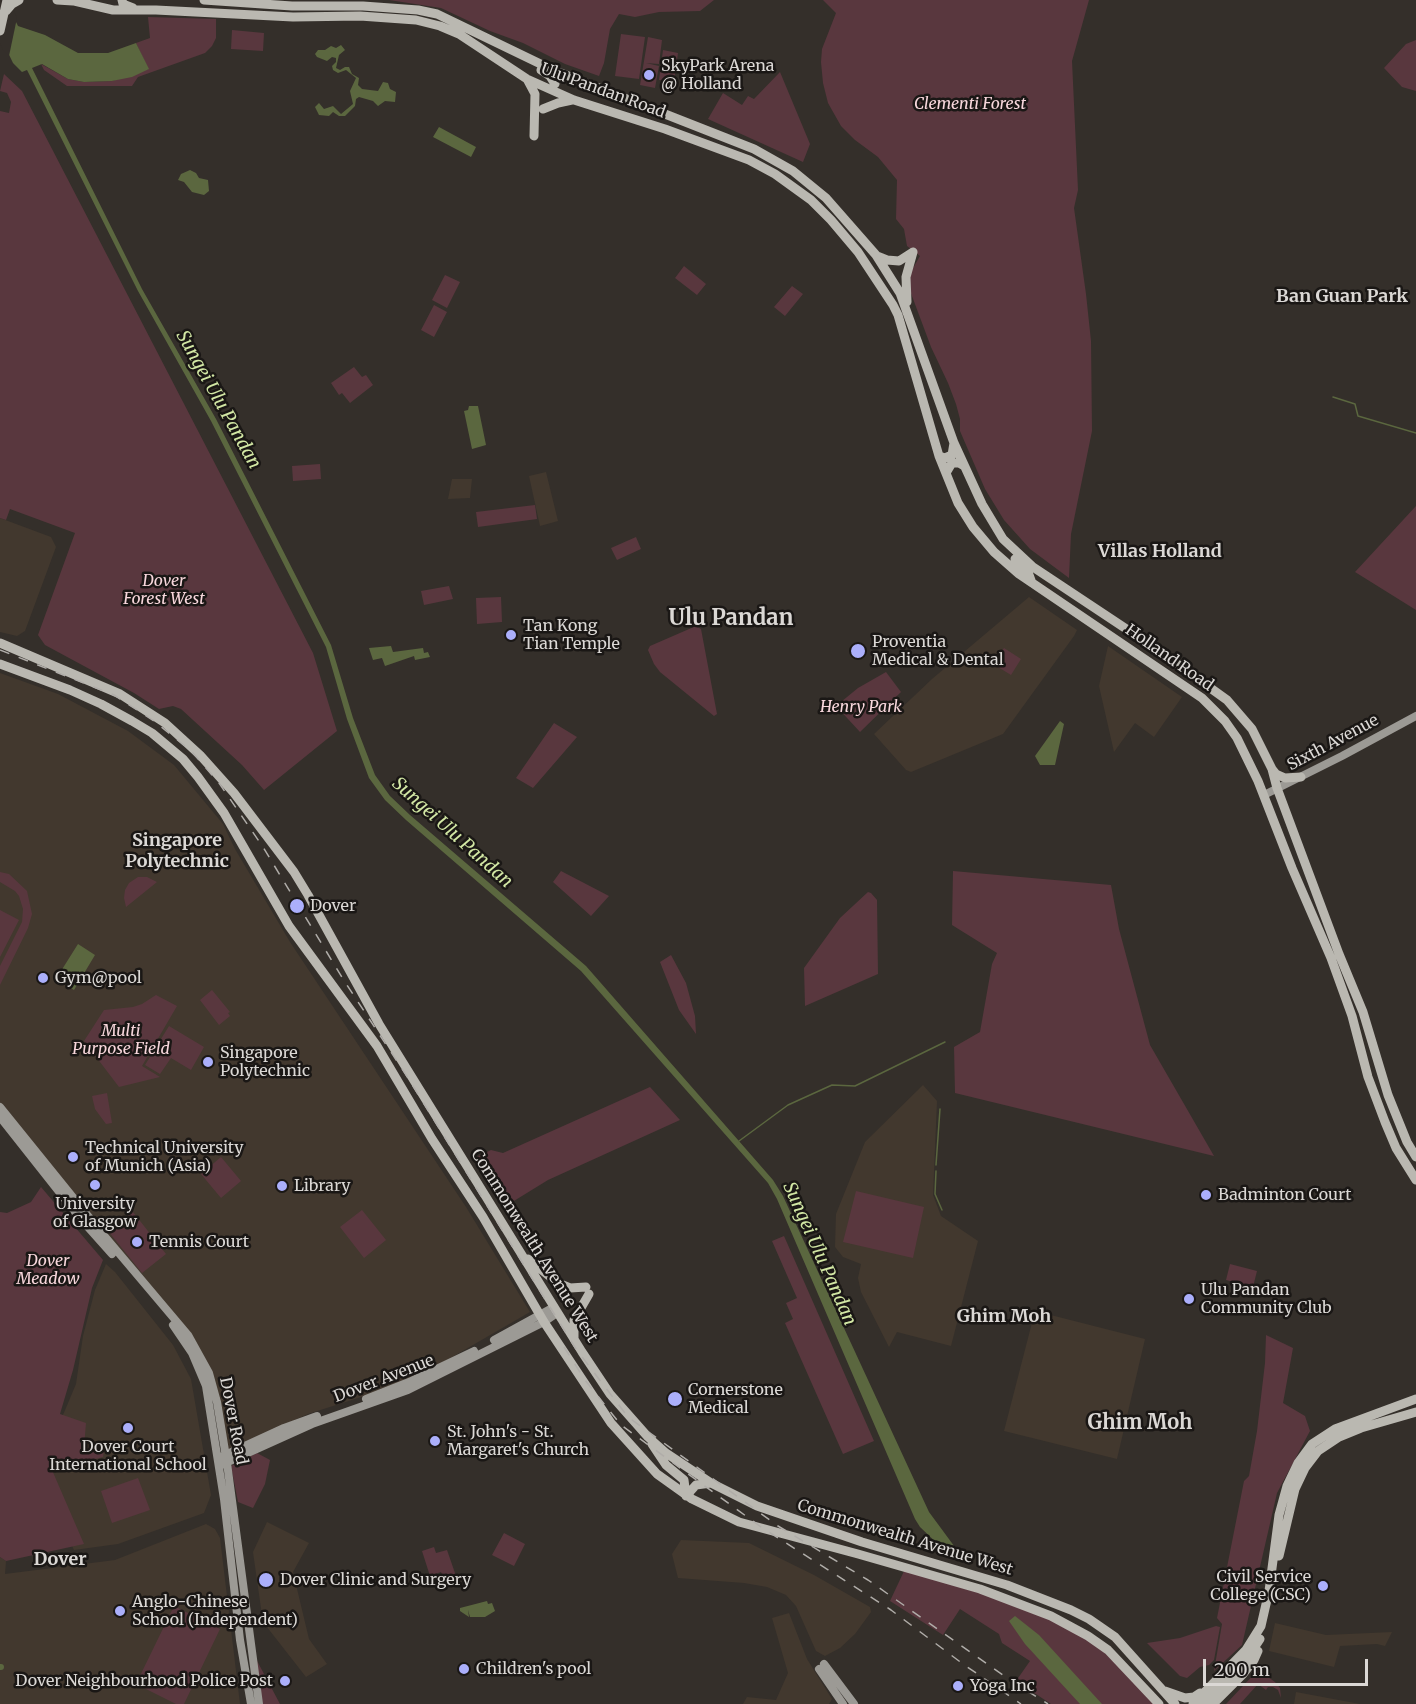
<!DOCTYPE html>
<html>
<head>
<meta charset="utf-8">
<style>
  body { margin:0 }
  #map { position:relative; width:1416px; height:1704px; overflow:hidden; background:#342f2a; font-family:Merriweather,serif }
  canvas { display:block }
  .scale { position:absolute; left:1203px; top:1659px; width:165px; height:27px; box-sizing:border-box; border:3px solid #dbd8d5; border-top:0; padding-left:8px; font-size:18px; line-height:21px; white-space:nowrap; color:#dbd8d5; -webkit-text-stroke:4px #1a1715; paint-order:stroke }
</style>
</head>
<body>
<div id="map">
<canvas width="1416" height="1704"></canvas>
<div class="scale">200 m</div>
</div>
<script>
const ctx = document.querySelector('canvas').getContext('2d');
ctx.lineJoin = 'round';
function paint(path, color) {
  ctx.fillStyle = color;
  ctx.fill(path, 'evenodd');
}
function shape(rows) {
  const path = new Path2D();
  for (const r of rows) {
    path.moveTo(r[0], r[1]);
    for (let i = 2; i < r.length; i += 2) path.lineTo(r[i], r[i + 1]);
  }
  return path;
}
function strokePath(path, color, width, dash) {
  ctx.strokeStyle = color;
  ctx.lineWidth = width;
  ctx.lineCap = dash ? 'butt' : 'round';
  ctx.setLineDash(dash || []);
  ctx.stroke(path);
}
function label(font, color, halo, rows, align = 'center') {
  ctx.font = font + ' Merriweather,serif';
  ctx.lineWidth = 5;
  ctx.setLineDash([]);
  ctx.textBaseline = 'middle';
  ctx.strokeStyle = halo;
  ctx.fillStyle = color;
  for (const [text, x, y, turn = 0] of rows) {
    ctx.save();
    ctx.translate(x, y);
    ctx.rotate((+turn || 0) * Math.PI / 180);
    ctx.textAlign = isNaN(turn) ? turn : align;
    if (halo) ctx.strokeText(text, 0, 0);
    ctx.fillText(text, 0, 0);
    ctx.restore();
  }
}
paint(shape([
  [546,472,558,521,540,526,529,476],
  [452,479,472,479,470,498,448,499],
  [0,518,51,537,56,547,25,631,17,636,0,632],
  [1029,597,1077,630,1074,636,1003,734,911,772,906,770,874,734,932,679],
  [1108,646,1182,697,1154,737,1135,723,1114,752,1099,686],
  [0,673,58,694,128,731,174,765,223,824,235,849,290,942,466,1207,530,1312,428,1371,380,1391,308,1414,228,1450,209,1367,0,1104],
  [923,1085,937,1101,933,1195,941,1216,978,1241,951,1346,897,1332,889,1347,861,1292,858,1278,861,1264,843,1257,835,1247,836,1214,865,1142],
  [106,1264,115,1272,173,1345,191,1379,211,1495,204,1513,118,1544,74,1550,53,1507,42,1465,76,1384,83,1336,95,1290],
  [1035,1311,1145,1339,1117,1459,1004,1431],
  [267,1522,309,1543,293,1572,309,1639,327,1664,306,1677,263,1622,253,1552],
  [206,1524,215,1529,220,1538,240,1704,0,1704,0,1557,6,1561,5,1574,115,1560],
  [681,1540,749,1543,814,1575,870,1607,871,1612,855,1634,840,1648,825,1656,816,1651,796,1606,786,1595,767,1587,744,1583,678,1578,672,1554],
  [789,1613,807,1659,832,1699,829,1704,743,1704,747,1697,776,1700,788,1673,772,1618],
  [1275,1623,1326,1635,1392,1632,1385,1646,1377,1644,1340,1646,1334,1667,1269,1651],
  [1296,1692,1360,1704,1294,1704]
]), '#42382e');
paint(shape([
  [389,0,714,0,700,11,659,12,635,17,619,14,610,29,604,63,599,76,565,64,523,43,490,31,441,8],
  [823,0,1089,0,1072,61,1078,190,1074,208,1086,294,1091,341,1092,431,1071,534,1069,578,1030,549,1004,520,985,489,960,431,960,419,956,404,948,383,931,347,906,280,920,256,907,246,904,229,896,219,897,180,878,157,855,140,841,126,828,103,823,83,821,62,822,49,836,13],
  [148,17,216,19,216,38,212,46,205,53,138,77,132,86,67,86,44,70,41,64,68,79,84,82,112,81,148,69,136,43,150,38],
  [232,30,264,33,263,51,231,49],
  [621,34,645,37,639,79,615,76],
  [648,37,662,40,659,64,646,63,659,66,655,88,640,85],
  [1416,40,1416,91,1402,87,1384,68,1406,44],
  [663,50,678,53,674,82,659,80],
  [780,72,810,144,803,162,708,119,723,93,742,105,748,96,754,99],
  [4,74,22,91,313,653,337,731,264,790,242,765,181,709,173,706,159,709,134,693,45,645,38,635,75,533,10,509,6,520,0,518,0,111,9,113,11,102,7,93,0,91],
  [684,266,706,284,697,295,675,278],
  [445,275,460,282,447,308,432,300],
  [792,286,803,294,785,316,774,307],
  [434,305,447,312,434,337,421,330],
  [354,367,362,377,366,375,373,385,350,403,342,393,339,395,331,383],
  [320,464,321,479,293,481,292,466],
  [535,505,537,519,478,527,476,512],
  [1416,506,1416,610,1355,572],
  [636,537,641,549,617,560,611,548],
  [449,586,453,599,424,605,421,591],
  [501,597,502,622,477,624,476,598],
  [696,626,701,629,717,714,714,716,660,672,654,664,648,650,650,646],
  [1004,648,1021,659,1011,675,993,664],
  [886,672,901,692,860,732,836,706,858,688],
  [554,723,577,737,533,788,516,778],
  [561,871,609,896,591,916,553,882],
  [953,871,1111,885,1119,929,1150,1045,1214,1156,955,1093,954,1047,980,1032,992,964,997,953,952,925],
  [0,872,9,874,27,891,32,914,28,928,0,985,0,966,22,922,23,909,19,896,15,891,0,882],
  [138,877,147,877,157,882,126,907,124,898,125,890,129,883],
  [868,892,871,893,877,900,878,974,805,1006,804,968,840,918],
  [0,910,19,920,0,957],
  [671,955,686,983,695,1016,696,1034,679,1010,660,962],
  [212,990,230,1012,228,1013,230,1016,219,1025,200,1000],
  [156,995,177,1006,142,1066,160,1077,119,1087,84,1041,104,1010,133,1007,142,1004],
  [169,1026,204,1047,191,1070,171,1058,160,1074,145,1065],
  [650,1087,680,1120,548,1180,509,1204,477,1157,491,1150,503,1153],
  [107,1093,112,1123,106,1124,95,1109,92,1096],
  [221,1157,241,1181,221,1198,201,1174],
  [41,1187,103,1260,92,1288,73,1370,60,1414,86,1423,84,1447,104,1450,103,1457,52,1470,84,1544,6,1561,0,1557,0,1212,7,1213,31,1202],
  [856,1191,924,1207,913,1258,843,1242],
  [362,1210,386,1240,364,1258,340,1227],
  [133,1212,166,1254,142,1273,108,1231],
  [784,1236,874,1441,843,1454,785,1323,793,1319,786,1303,797,1298,772,1241],
  [1230,1264,1257,1271,1253,1287,1226,1280],
  [1266,1335,1293,1348,1283,1403,1305,1416,1310,1431,1277,1493,1242,1645,1214,1671,1222,1624,1217,1618,1244,1481,1249,1476,1257,1431,1265,1363],
  [257,1453,270,1460,265,1484,253,1508,238,1502,231,1466],
  [138,1478,150,1510,112,1523,101,1491],
  [504,1533,525,1544,514,1566,492,1555],
  [434,1547,436,1553,447,1550,456,1576,444,1580,441,1572,430,1576,422,1551],
  [905,1569,980,1589,1088,1636,1156,1704,1051,1704,1016,1681,1030,1661,1002,1643,999,1634,960,1609,943,1635,890,1601],
  [174,1606,220,1629,184,1704,176,1704,136,1684],
  [1216,1626,1220,1627,1214,1660,1209,1665,1200,1667,1187,1678,1180,1676,1147,1643,1180,1638],
  [255,1657,280,1704,261,1704],
  [1258,1670,1275,1682,1280,1688,1281,1698,1278,1690,1273,1687,1268,1687,1266,1690,1258,1684,1240,1704,1226,1704]
]), '#59373e');
paint(shape([
  [0,0,5,0,18,26,45,35,78,53,108,53,136,43,149,69,132,77,112,81,84,82,68,79,42,64,32,68,142,289,216,419,331,645,353,718,375,775,390,796,410,815,586,966,773,1180,783,1196,929,1512,960,1554,943,1549,920,1527,915,1519,777,1199,768,1183,581,971,406,820,385,800,369,778,347,719,326,647,211,421,138,291,27,70,22,72,13,63,0,36],
  [341,45,345,50,339,55,336,68,340,70,345,67,349,67,352,74,359,78,358,85,362,89,378,91,383,82,388,83,390,89,396,92,395,102,385,101,378,106,373,101,359,97,356,99,355,106,345,116,339,116,333,112,329,116,319,115,315,107,319,103,324,109,333,106,341,114,353,104,350,91,356,78,346,70,338,73,333,70,332,66,336,62,336,58,332,57,327,61,317,57,315,54,318,50,325,50,331,46,336,48],
  [439,127,476,147,471,157,433,137],
  [190,170,196,173,199,178,208,180,209,191,204,195,192,192,184,182,178,180,181,174],
  [469,406,478,406,486,445,472,449,464,411,468,410],
  [391,646,393,652,423,648,424,653,428,652,430,657,415,660,414,656,385,666,382,658,373,660,369,648],
  [1060,721,1064,724,1055,765,1040,765,1035,756],
  [78,944,95,955,74,990,56,979],
  [487,1601,488,1604,492,1603,495,1611,485,1617,470,1617,468,1610,469,1617,460,1611,460,1608],
  [1015,1616,1039,1635,1102,1704,1080,1704,1025,1644,1009,1621]
]), '#5b673f');
paint(shape([
  [0,0,9,0,17,18,9,56,3,50,0,43]
]), '#342f2a');
strokePath(shape([
  [1333,397,1355,404,1358,416,1416,433],
  [739,1141,788,1105,832,1085,855,1086,945,1042],
  [936,1165,940,1109],
  [936,1171,935,1194,942,1210],
  [1272,1193,1289,1192]
]), '#5b673f', 1.5);
strokePath(shape([
  [0,1667,1,1667]
]), '#5b673f', 6);
strokePath(shape([
  [1264,795,1342,756,1416,716],
  [0,1107,101,1232,188,1335,209,1373,217,1402,227,1463,259,1704],
  [0,1117,79,1217,112,1254],
  [173,1325,192,1353,206,1386,224,1499,240,1640,251,1704],
  [494,1340,554,1307],
  [366,1399,409,1382,474,1351],
  [221,1457,284,1428,317,1416],
  [221,1465,312,1424,408,1390,544,1322,557,1313],
  [824,1664,854,1704],
  [819,1669,843,1704]
]), '#9c9a95', 8);
strokePath(shape([
  [57,0,73,1],
  [70,0,113,10,156,10,293,17,360,16,416,20,440,26,459,34,527,79,574,100,665,129,749,160,775,174,811,200,831,220,858,252,893,305,898,315,939,456,958,503,973,527,994,552,1019,574,1202,698,1225,721,1237,738,1258,781,1292,868,1331,958,1352,1016,1368,1077,1385,1122,1396,1148,1416,1180],
  [122,0,123,4,133,8],
  [204,0,292,6,363,6,418,10,437,14,553,70,754,149,793,171,826,198,876,255,900,293,954,443,982,504,1003,539,1033,567,1155,648,1227,700,1252,729,1272,769,1277,788,1339,954,1363,1012,1388,1095,1407,1142,1416,1157],
  [6,11,12,4,19,0],
  [0,31,7,0],
  [541,70,550,76,555,84],
  [527,79,535,94,534,136],
  [543,109,558,103,572,100],
  [877,256,887,260,899,261,913,252],
  [907,302,906,277,913,252],
  [939,456,945,458,952,455,954,443],
  [946,473,952,463,959,463,964,466],
  [1015,559,1028,572,1032,583],
  [0,643,120,694,165,723,200,755,234,793,294,872,308,895,379,1024,582,1352,610,1394,648,1437,666,1453,711,1483,757,1506,862,1542,1007,1585,1071,1610,1089,1619,1115,1637,1175,1704],
  [0,664,70,690,101,704,132,721,152,733,183,759,198,777,224,813,289,926,377,1046,432,1139,483,1217,544,1322,611,1423,657,1474,692,1499,739,1522,858,1554,980,1589,1051,1616,1088,1636,1108,1650,1159,1704],
  [1272,769,1276,774,1285,778,1301,777],
  [528,1259,558,1283,570,1288,586,1287],
  [574,1338,574,1320,589,1294],
  [652,1444,666,1465,684,1480,686,1496],
  [686,1496,696,1485,711,1483],
  [1279,1556,1295,1489,1305,1468,1318,1451,1339,1437,1361,1428,1416,1412],
  [1165,1691,1185,1698,1194,1697,1200,1693],
  [1193,1704,1246,1650,1261,1626,1269,1591,1279,1515,1287,1486,1298,1463,1312,1444,1335,1429,1416,1399],
  [1203,1704,1244,1663,1260,1639],
  [1213,1704,1243,1674,1254,1660,1258,1651]
]), '#bab8b1', 9);
strokePath(shape([
  [0,650,114,695,154,721,191,751,219,783,263,847,343,979,408,1078,576,1349,628,1417,778,1526,868,1580,1010,1680,1048,1704],
  [564,1347,585,1380,621,1425,761,1527,891,1610,963,1664,1021,1704]
]), '#b0ada9', 1.5, [10, 10]);
for (const [x, y, r, color] of [
  [649,75,6,"#abaffb"],
  [511,635,6,"#abaffb"],
  [858,651,8,"#abaffb"],
  [297,906,8,"#abaffb"],
  [43,978,6,"#abaffb"],
  [208,1062,6,"#abaffb"],
  [73,1157,6,"#abaffb"],
  [95,1185,6,"#abaffb"],
  [282,1186,6,"#abaffb"],
  [1206,1195,6,"#abaffb"],
  [137,1242,6,"#abaffb"],
  [1189,1299,6,"#abaffb"],
  [675,1399,8,"#abaffb"],
  [128,1428,6,"#abaffb"],
  [435,1441,6,"#abaffb"],
  [266,1580,8,"#abaffb"],
  [1323,1586,6,"#abaffb"],
  [120,1611,6,"#abaffb"],
  [464,1669,6,"#abaffb"],
  [285,1681,6,"#abaffb"],
  [958,1686,6,"#abaffb"]
]) {
  const dot = new Path2D();
  dot.arc(x, y, r, 0, 2 * Math.PI);
  ctx.fillStyle = color;
  ctx.fill(dot);
  strokePath(dot, '#1a1715', 2);
}
label('16px', '#dbd8d5', '#1a1715', [
  ["SkyPark Arena",661,66],
  ["@ Holland",661,84],
  ["Tan Kong",523,626],
  ["Tian Temple",523,644],
  ["Proventia",872,642],
  ["Medical & Dental",872,660],
  ["Dover",310,906],
  ["Gym@pool",55,978],
  ["Singapore",220,1053],
  ["Polytechnic",220,1071],
  ["Technical University",85,1148],
  ["of Munich (Asia)",85,1166],
  ["Library",294,1186],
  ["Badminton Court",1218,1195],
  ["University",95,1204,"center"],
  ["of Glasgow",95,1222,"center"],
  ["Tennis Court",149,1242],
  ["Ulu Pandan",1201,1290],
  ["Community Club",1201,1308],
  ["Cornerstone",688,1390],
  ["Medical",688,1408],
  ["St. John's - St.",447,1432],
  ["Margaret's Church",447,1450],
  ["Dover Court",128,1447,"center"],
  ["International School",128,1465,"center"],
  ["Civil Service",1311,1577,"right"],
  ["College (CSC)",1311,1595,"right"],
  ["Dover Clinic and Surgery",280,1580],
  ["Anglo-Chinese",132,1602],
  ["School (Independent)",132,1620],
  ["Children's pool",476,1669],
  ["Dover Neighbourhood Police Post",273,1681,"right"],
  ["Yoga Inc",970,1686]
], 'left');
label('16px', '#dbd8d5', '#1a1715', [
  ["Ulu Pandan Road",603,91,20],
  ["Holland Road",1169,658,35],
  ["Sixth Avenue",1333,743,-28],
  ["Commonwealth Avenue West",534,1246,58],
  ["Dover Avenue",384,1379,-21],
  ["Dover Road",233,1421,79],
  ["Commonwealth Avenue West",905,1538,17]
]);
label('italic 16px', '#f8d7dc', '#1a1715', [
  ["Clementi Forest",970,104],
  ["Dover",164,581],
  ["Forest West",164,599],
  ["Henry Park",861,707],
  ["Multi",121,1031],
  ["Purpose Field",121,1049],
  ["Dover",48,1261],
  ["Meadow",48,1279]
]);
label('bold 18px', '#dbd8d5', '#1a1715', [
  ["Ban Guan Park",1342,297],
  ["Villas Holland",1160,552],
  ["Singapore",177,841],
  ["Polytechnic",177,862],
  ["Ghim Moh",1004,1317],
  ["Dover",60,1560]
]);
label('italic 18px', '#d2e7a4', '#1a1715', [
  ["Sungei Ulu Pandan",218,400,61],
  ["Sungei Ulu Pandan",452,833,42],
  ["Sungei Ulu Pandan",819,1254,66]
]);
label('bold 20px', '#dbd8d5', '#1a1715', [
  ["Ghim Moh",1140,1423]
]);
label('bold 22px', '#dbd8d5', '#1a1715', [
  ["Ulu Pandan",731,619]
]);
</script>
</body>
</html>
